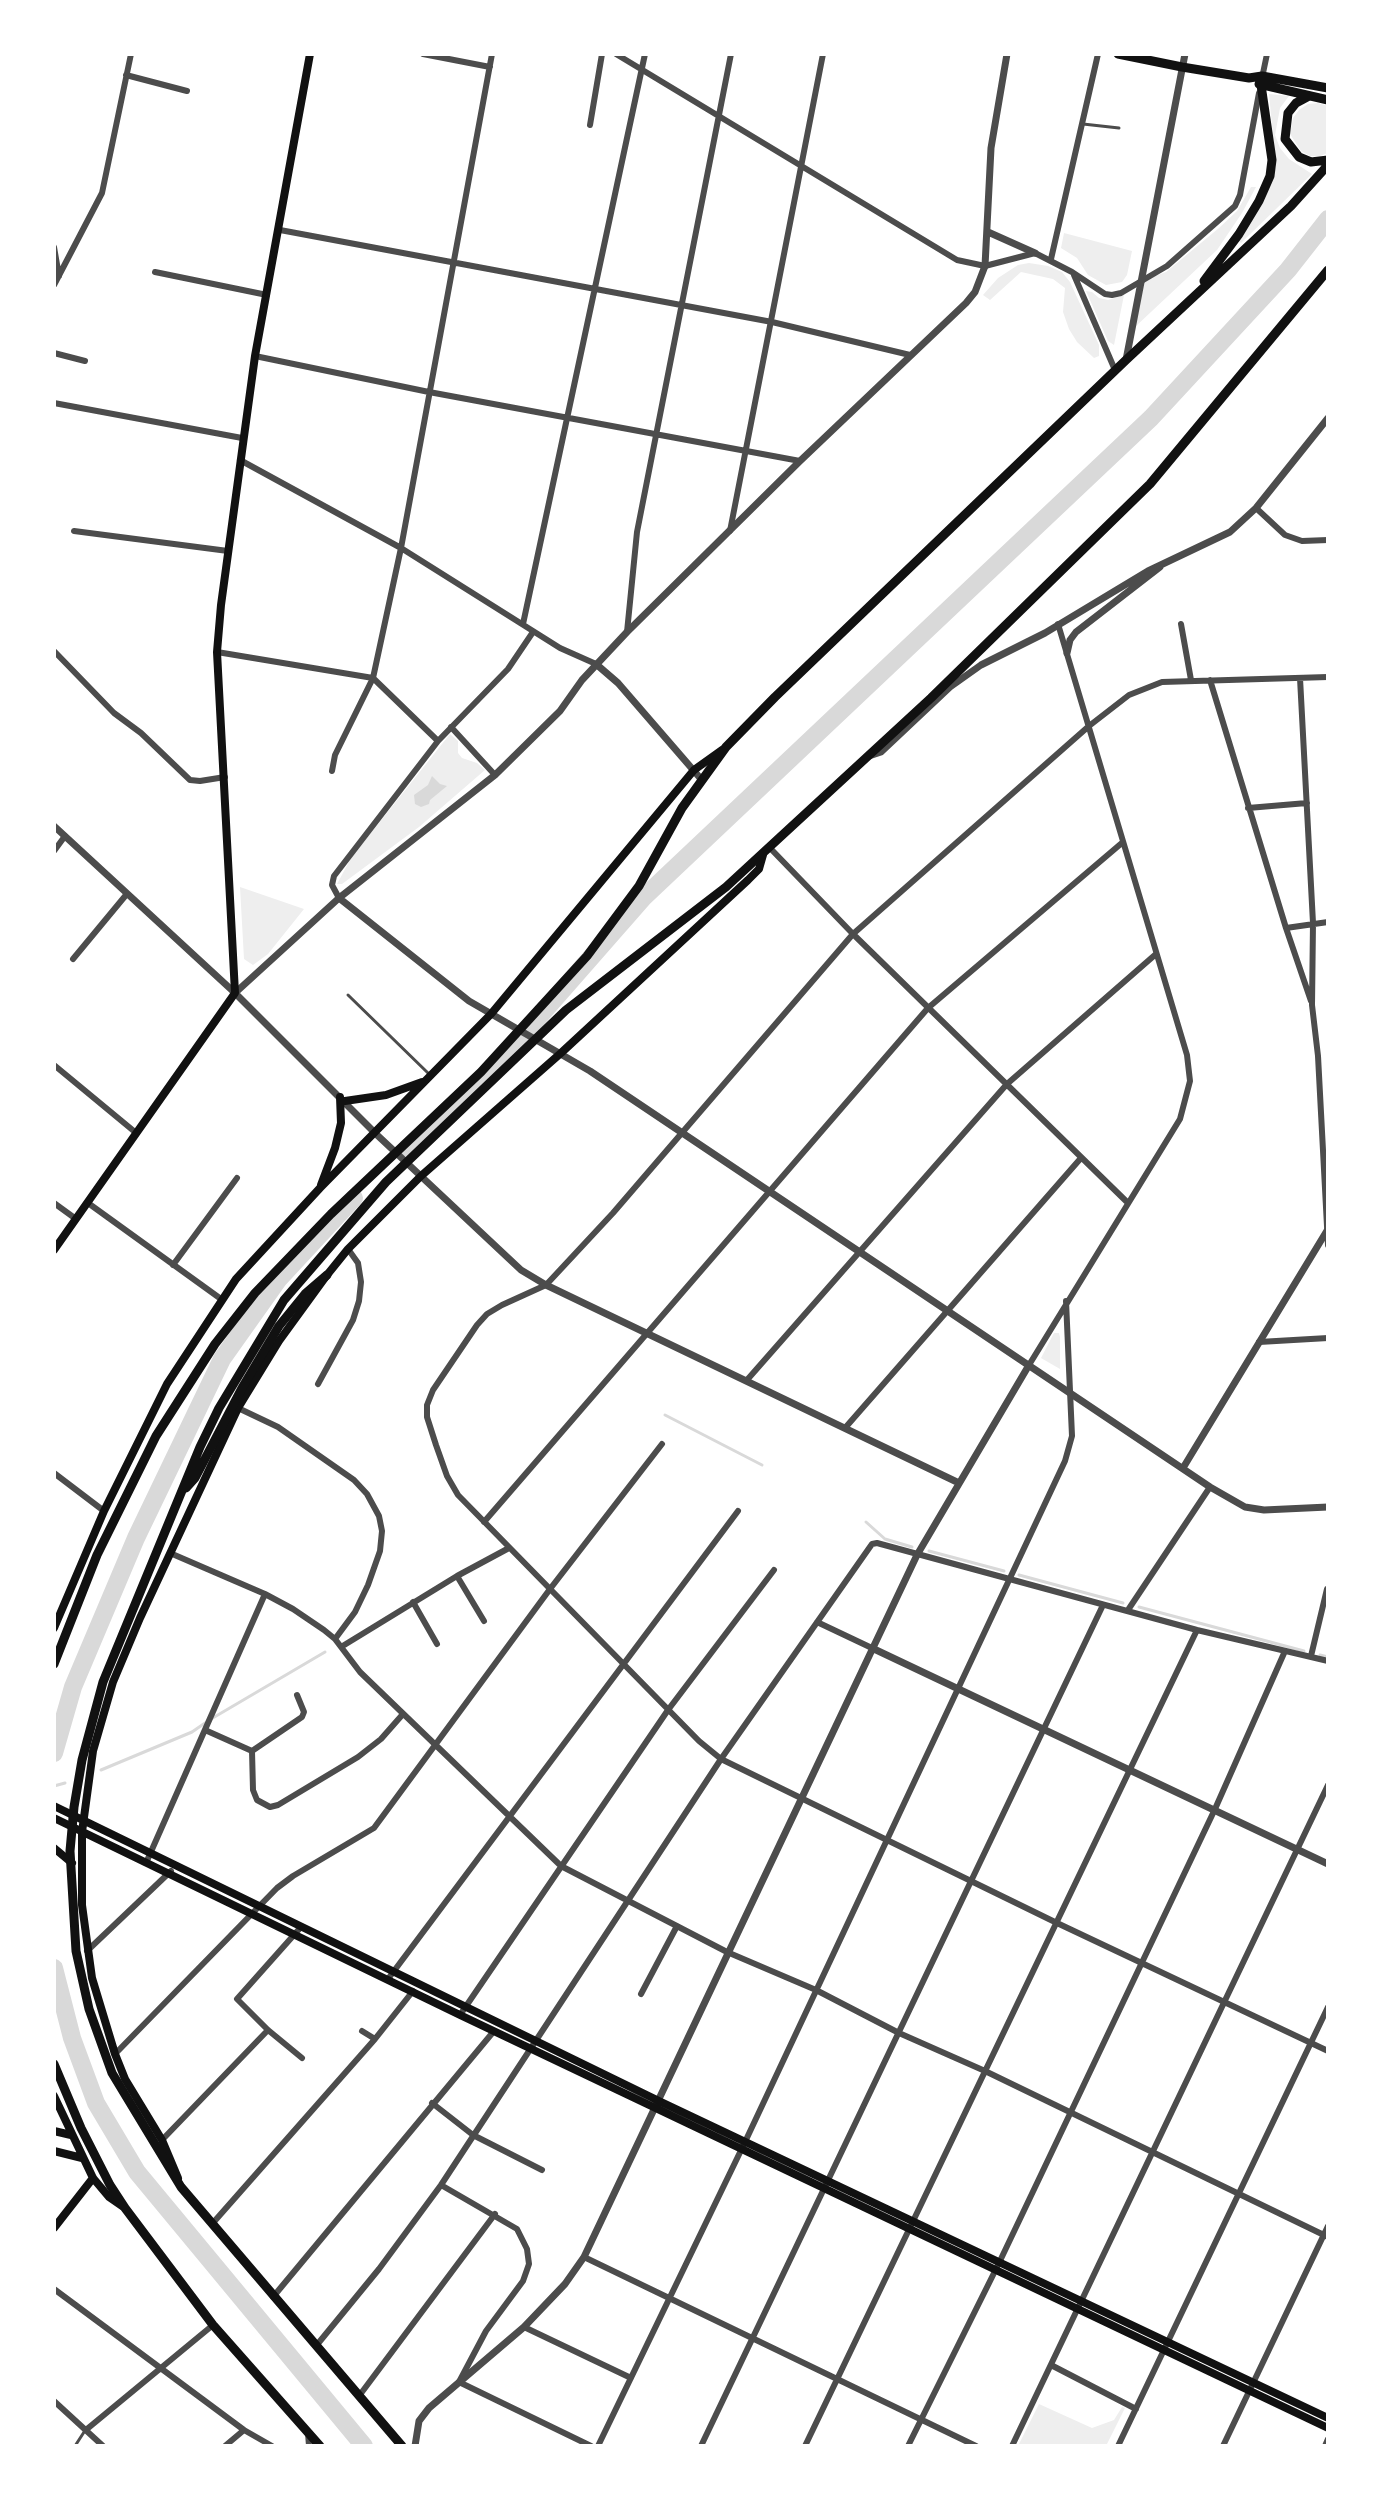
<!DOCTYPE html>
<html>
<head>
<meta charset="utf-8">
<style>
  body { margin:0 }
  #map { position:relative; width:1382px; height:2500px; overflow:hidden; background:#fff; font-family:"Fira Sans Condensed",sans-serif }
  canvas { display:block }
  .frame { position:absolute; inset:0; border:56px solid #fff; pointer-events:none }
</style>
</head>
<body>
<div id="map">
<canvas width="1382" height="2500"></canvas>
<div class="frame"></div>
</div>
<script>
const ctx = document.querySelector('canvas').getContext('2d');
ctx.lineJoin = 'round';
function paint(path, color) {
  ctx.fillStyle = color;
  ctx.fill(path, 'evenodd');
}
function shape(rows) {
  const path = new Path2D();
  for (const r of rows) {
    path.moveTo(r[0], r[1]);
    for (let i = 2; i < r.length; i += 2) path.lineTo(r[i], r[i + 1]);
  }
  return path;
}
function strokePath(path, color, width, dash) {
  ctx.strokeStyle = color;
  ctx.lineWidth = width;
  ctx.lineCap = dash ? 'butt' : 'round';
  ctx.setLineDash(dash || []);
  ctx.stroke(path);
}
paint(shape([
  [1269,94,1289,96,1280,108,1275,135,1280,148,1289,159,1312,174,1241,243,1238,240,1264,202,1276,167],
  [1318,103,1328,106,1328,153,1320,156,1310,156,1301,151,1290,134,1293,118,1299,110,1308,104],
  [1251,187,1256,187,1242,213,1217,250,1135,327,1144,280,1166,272,1219,228,1237,211],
  [1064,233,1132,251,1127,275,1122,282,1106,285,1088,275,1077,258,1061,248],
  [1029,263,1048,266,1062,272,1070,282,1099,345,1099,356,1094,358,1077,342,1069,329,1063,312,1065,288,1053,279,1021,272,990,300,983,295,998,278,1018,265],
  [1086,291,1092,292,1099,298,1108,300,1124,295,1114,345,1108,341],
  [450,734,458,741,458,753,462,758,477,763,485,770,419,827,342,884,337,884,351,858],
  [240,887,304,909,268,954,253,965,244,959],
  [1054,1333,1059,1333,1060,1337,1060,1369,1041,1358],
  [1039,2404,1092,2428,1114,2420,1122,2407,1125,2408,1106,2446,1018,2446]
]), '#eee');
paint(shape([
  [432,776,440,784,447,786,430,800,429,804,421,807,415,804,414,795,428,785]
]), '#d9d9d9');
strokePath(shape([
  [665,1415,762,1465],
  [866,1522,885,1539,912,1547],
  [929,1551,1004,1571],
  [1019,1575,1123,1603],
  [1139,1607,1304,1651],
  [1320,1655,1328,1657],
  [211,1719,325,1652],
  [101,1770,192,1732,205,1723],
  [54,1786,65,1783]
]), '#d9d9d9', 3);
strokePath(shape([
  [407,1148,502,1059,643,898,1151,418,1288,270,1328,219],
  [54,1753,73,1687,136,1538,222,1359,278,1280,354,1198],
  [54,1968,72,2038,96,2103,137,2172,364,2446]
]), '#d9d9d9', 18);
strokePath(shape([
  [1083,124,1119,128],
  [348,995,428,1073],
  [75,2446,86,2429]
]), '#4c4c4c', 3);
strokePath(shape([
  [423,54,490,67],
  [616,54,957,260,985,266,1035,253,1072,272,1105,294,1112,295,1121,293,1167,266,1235,206,1240,195,1259,93],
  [126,75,187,91],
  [1262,78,1267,54],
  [590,125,602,54],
  [280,230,772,322,910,355],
  [54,247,59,276],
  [1051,259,1098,54],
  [155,272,267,295],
  [1074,275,1115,370],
  [54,285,102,193,131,54],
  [54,353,85,361],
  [255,356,429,392,800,461],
  [54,403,242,438],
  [240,460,401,548,560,648,596,664],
  [1256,508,1285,535,1302,541,1328,540],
  [74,531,228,551],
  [730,531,823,54],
  [523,624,645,54],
  [1181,624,1191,680],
  [627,632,637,532,731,54],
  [54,651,114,713,141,733,190,780,200,781,225,777],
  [217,652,373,678,438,741],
  [1328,677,1162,682,1129,695,1089,726,853,934,613,1213,546,1285,502,1305,487,1314,477,1325,433,1390,427,1405,427,1417,436,1445,447,1476,458,1495,699,1741,721,1759,1057,1923,1328,2051],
  [1300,678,1313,923,1312,1005,1318,1056,1328,1245],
  [1210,680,1286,928,1311,1001],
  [451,727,495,775],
  [332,771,335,755,373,678,401,548,492,54],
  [1248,808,1307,803],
  [770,848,853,934,1128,1203],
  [54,851,65,836],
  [339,898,332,885,334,876,438,741,508,669,533,632],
  [1286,928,1328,922],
  [73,959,126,895],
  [54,1065,135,1132],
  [54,1203,76,1219],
  [88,1203,221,1299],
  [173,1265,237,1178],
  [1259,1342,1328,1338],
  [1029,1365,1180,1119,1190,1081,1187,1055,1058,624],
  [747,1380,1007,1084,1156,954],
  [318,1384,353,1320,359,1301,361,1282,358,1263,348,1249],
  [238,1408,278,1427,354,1480,367,1494,379,1516,382,1531,380,1551,368,1585,355,1612,335,1639],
  [845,1428,1081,1158],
  [54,1473,104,1511],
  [484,1522,928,1008,1123,842],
  [170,1553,265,1594,293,1609,324,1630,335,1639,360,1672,561,1866,727,1952,816,1990,899,2033,985,2071,1328,2237],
  [457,1576,484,1621],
  [413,1602,437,1644],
  [1128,1610,1210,1487],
  [817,1622,874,1649],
  [341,1647,457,1576,509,1548],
  [1311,1656,1327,1589],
  [205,1730,252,1751,253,1790,257,1800,270,1807,278,1805,358,1757,381,1739,403,1714],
  [252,1751,302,1717,304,1712,297,1695],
  [146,1863,265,1594],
  [301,1927,237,1999,268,2030,302,2058],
  [87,1951,171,1871],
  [388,1979,738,1511],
  [641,1994,677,1926],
  [460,2015,668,1710,774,1570],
  [362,2031,375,2039],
  [115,2054,277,1888,293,1876,374,1828,550,1589,662,1444],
  [432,2103,473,2135,542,2170],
  [162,2140,268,2030],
  [441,2185,517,2229,527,2249,529,2264,523,2281,486,2331,459,2382,591,2446],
  [212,2224,375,2039,413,1991],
  [584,2257,976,2446],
  [54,2289,244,2430,272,2446],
  [273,2297,494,2031],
  [524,2327,631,2378],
  [316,2346,379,2269,441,2185,721,1759,872,1544,877,1543,1197,1630,1328,1661],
  [1051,2365,1136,2409],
  [359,2396,495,2214],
  [54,2401,103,2446],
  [87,2429,213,2325],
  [308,2433,309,2446],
  [225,2446,244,2430],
  [598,2446,745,2142,1065,1461,1072,1436,1066,1301],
  [701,2446,1103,1605],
  [805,2446,1197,1630],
  [908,2446,999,2263,1215,1809,1285,1651],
  [1012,2446,1328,1785],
  [1118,2446,1328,2007],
  [1223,2446,1328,2226],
  [1325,2446,1328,2439]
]), '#4c4c4c', 6);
strokePath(shape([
  [988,232,1035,253],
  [1126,360,1185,54],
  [1067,653,1070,640,1076,632,1160,567],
  [596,664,618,683,701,779],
  [869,756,881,752,950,687,981,665,1045,633,1148,571,1230,532,1256,508,1328,418],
  [54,826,235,993,376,1134,521,1270,546,1285,959,1483],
  [339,898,469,1001,590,1071,1210,1487,1245,1507,1264,1510,1328,1507],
  [235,993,339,898,495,775,560,711,582,680,627,632,800,461,966,303,975,292,985,266,991,148,1007,54],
  [1183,1468,1328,1229],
  [874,1649,1328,1864],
  [415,2446,419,2421,429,2408,524,2327,565,2284,584,2257,917,1555,1029,1365]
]), '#4c4c4c', 7);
strokePath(shape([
  [345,1101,386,1095,422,1082],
  [321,1185,335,1148,341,1123,340,1097],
  [54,1250,235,993,217,652,221,605,255,356,310,54],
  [54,1628,104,1511,167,1384,236,1279,320,1188,491,1014,694,770,722,750],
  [54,1806,659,2101,1328,2418],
  [54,1818,460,2015,1328,2428],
  [54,1848,72,1863],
  [54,2096,93,2178,109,2197,122,2206],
  [54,2131,71,2135],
  [54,2151,82,2158],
  [178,2178,162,2140,125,2079,115,2054,92,1978,82,1905,82,1832,93,1751,113,1682,140,1618,238,1408,279,1341,327,1275,348,1249,421,1176,561,1053,748,880,759,869,763,855],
  [54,2228,93,2178]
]), '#111', 8);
strokePath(shape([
  [1118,54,1182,67,1249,78,1262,76,1328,88],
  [1259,84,1328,100],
  [1309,96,1296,103,1288,113,1285,139,1299,157,1311,162,1328,160],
  [1204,281,1239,234,1259,201,1270,176,1272,160,1261,85],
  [186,1488,195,1478,242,1388,279,1326,305,1294,327,1275],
  [54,1664,97,1555,156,1436,215,1344,255,1293,331,1214,481,1072,587,956,639,886,682,808,726,747,775,697,1126,360,1291,206,1328,165],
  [54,2064,81,2128,110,2185,125,2208,213,2325,320,2446],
  [402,2446,181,2187,112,2073,89,2009,76,1951,70,1851,74,1807,82,1760,103,1682,200,1447,219,1408,284,1300,386,1182,566,1010,726,887,931,698,1150,484,1328,270]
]), '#111', 9);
</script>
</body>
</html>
